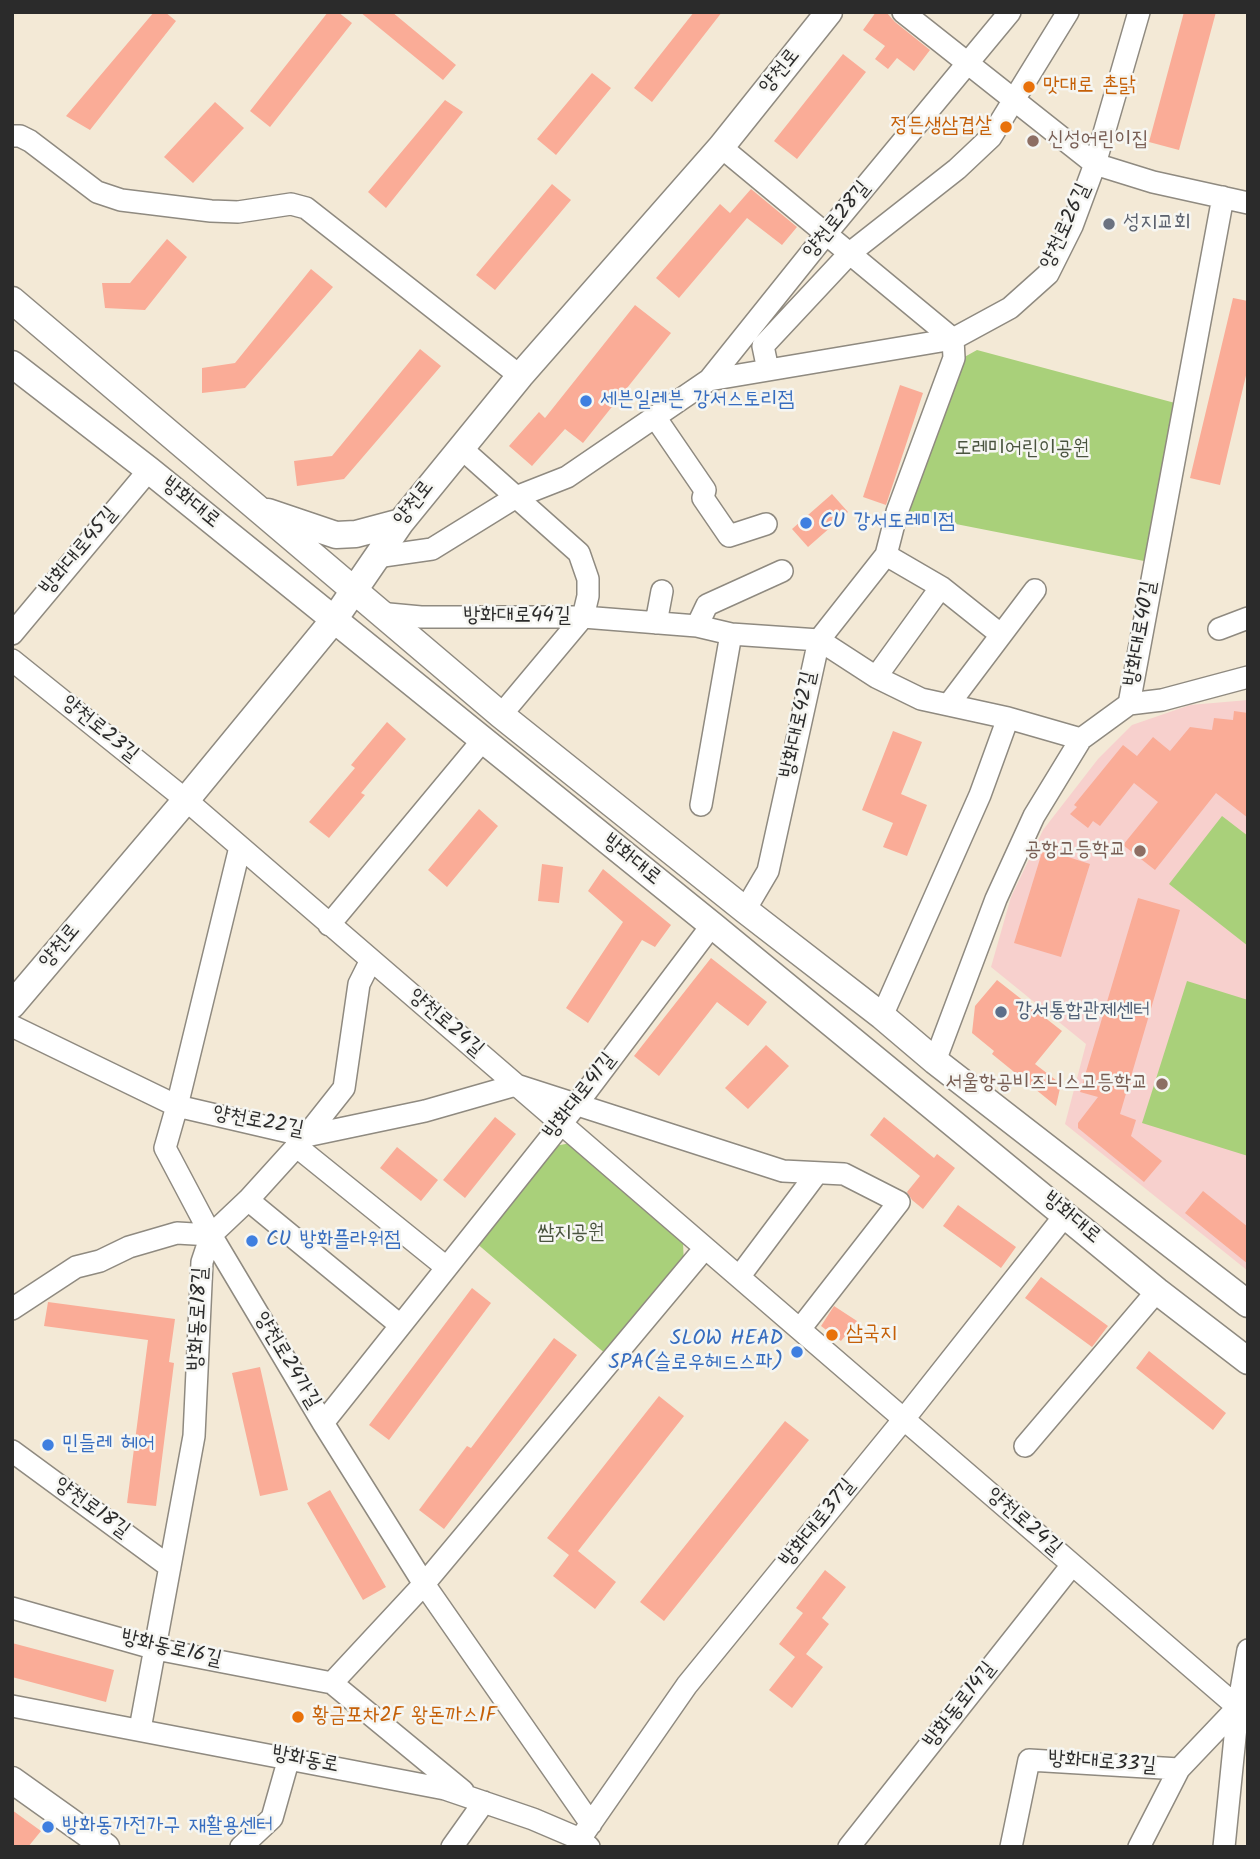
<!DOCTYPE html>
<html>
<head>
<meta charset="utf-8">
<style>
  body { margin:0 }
  #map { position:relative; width:1260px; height:1859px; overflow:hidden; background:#f3e9d6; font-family:Kalam,sans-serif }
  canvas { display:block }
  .frame { position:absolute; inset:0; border:14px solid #2b2b2b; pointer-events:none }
</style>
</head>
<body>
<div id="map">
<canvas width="1260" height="1859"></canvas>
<div class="frame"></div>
</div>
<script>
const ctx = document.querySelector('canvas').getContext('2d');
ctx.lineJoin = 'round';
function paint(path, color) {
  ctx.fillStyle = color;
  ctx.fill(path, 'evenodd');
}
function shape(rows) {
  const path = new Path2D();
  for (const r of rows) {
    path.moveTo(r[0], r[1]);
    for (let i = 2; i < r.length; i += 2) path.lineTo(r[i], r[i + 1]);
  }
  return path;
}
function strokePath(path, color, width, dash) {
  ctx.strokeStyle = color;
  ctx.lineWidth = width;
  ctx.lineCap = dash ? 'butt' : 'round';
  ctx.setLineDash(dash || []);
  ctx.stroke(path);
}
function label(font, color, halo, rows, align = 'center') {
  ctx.font = font + ' Kalam,"Poor Story",sans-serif';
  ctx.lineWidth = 5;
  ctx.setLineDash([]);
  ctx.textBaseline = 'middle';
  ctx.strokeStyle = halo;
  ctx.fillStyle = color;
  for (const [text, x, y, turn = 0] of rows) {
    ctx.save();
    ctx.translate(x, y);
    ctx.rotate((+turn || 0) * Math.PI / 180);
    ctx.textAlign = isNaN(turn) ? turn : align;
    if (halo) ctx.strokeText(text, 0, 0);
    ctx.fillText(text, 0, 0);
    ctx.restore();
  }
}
paint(shape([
  [1248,700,1248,1271,1065,1124,1086,1044,991,967,1011,897,1043,830,1098,759,1132,725,1190,705]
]), '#f7d0cd');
paint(shape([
  [977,350,1175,403,1144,561,905,514,959,360],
  [1222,816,1248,836,1248,946,1169,884],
  [1187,981,1248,1000,1248,1156,1142,1123],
  [571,1143,683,1242,684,1266,607,1355,475,1242,549,1147]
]), '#a9d07a');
paint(shape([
  [154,12,165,12,176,21,90,130,66,116],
  [328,12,338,12,352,23,270,127,250,111],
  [360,12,392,12,456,65,443,80],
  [694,12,722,12,652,102,634,88],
  [876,12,886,12,895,22,930,50,914,71,897,58,888,69,875,59,885,46,863,30],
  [1184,12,1216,12,1179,150,1149,142],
  [843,54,866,72,797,159,774,141],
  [592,73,611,88,556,155,537,139],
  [445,100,463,112,386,208,368,192],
  [215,102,244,128,193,183,164,157],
  [552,184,571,200,495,290,476,275],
  [751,189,797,227,782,245,747,218,679,298,656,278,720,204,730,213],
  [167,239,187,257,145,310,105,308,102,283,130,283],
  [311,269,333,287,245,388,202,393,202,368,235,363],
  [1233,298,1248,301,1248,367,1220,485,1190,478],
  [635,305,671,333,583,443,565,429,532,466,509,446,539,412,545,418],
  [420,349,441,366,344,479,297,486,294,461,332,456],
  [900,385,923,393,886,505,863,497],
  [832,494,848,512,808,547,792,529],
  [1234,711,1248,713,1248,818,1216,793,1155,870,1123,845,1158,802,1134,783,1100,826,1093,821,1088,828,1070,814,1077,807,1074,805,1123,745,1137,756,1153,737,1170,751,1190,727,1212,730,1214,718,1233,720],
  [387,722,406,739,361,793,365,795,329,838,309,822,355,768,351,765],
  [893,731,922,742,901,794,927,805,907,856,883,847,893,823,862,810],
  [479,809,498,826,447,887,428,870],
  [1043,849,1090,864,1061,957,1014,943],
  [542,864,563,867,559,903,538,901],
  [603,869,671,925,655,947,642,940,588,1023,566,1008,623,922,588,891],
  [1138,898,1180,910,1120,1114,1136,1120,1131,1136,1162,1161,1144,1182,1078,1128,1078,1123,1098,1097,1080,1092],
  [711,958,767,1002,748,1026,717,1002,659,1076,634,1056],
  [997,980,1062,1031,1035,1064,1061,1084,1056,1106,992,1054,994,1051,972,1033,975,1006],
  [766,1045,789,1066,748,1109,725,1088],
  [495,1117,516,1134,465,1198,443,1180],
  [884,1117,934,1158,937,1154,955,1168,923,1209,912,1200,907,1192,920,1176,870,1135],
  [397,1147,438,1180,421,1201,380,1168],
  [1203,1191,1248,1227,1248,1264,1185,1213],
  [958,1205,1016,1247,1001,1268,943,1226],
  [1041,1277,1108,1326,1092,1347,1025,1298],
  [472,1288,491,1303,389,1440,369,1425],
  [48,1302,175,1319,169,1362,174,1363,156,1506,127,1503,148,1340,44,1326],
  [834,1306,857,1321,841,1341,821,1326],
  [554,1338,577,1355,444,1529,419,1510,467,1446,471,1448],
  [1149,1351,1226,1413,1213,1430,1136,1368],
  [260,1367,288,1490,260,1496,232,1373],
  [659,1396,684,1416,578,1551,616,1582,595,1609,553,1576,569,1555,547,1538],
  [785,1421,809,1440,664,1621,640,1602],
  [330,1490,386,1587,363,1600,307,1503],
  [825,1570,846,1587,822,1618,829,1624,806,1654,823,1667,792,1708,769,1690,795,1657,779,1644,803,1613,796,1608],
  [12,1643,114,1670,106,1702,12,1677],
  [12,1810,41,1831,28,1847,12,1847]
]), '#faac97');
const minor = shape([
  [903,12,1095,164,1153,182,1248,203],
  [12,136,20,136,30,141,97,192,121,200,211,211,238,212,291,204,306,208,520,376],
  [721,147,953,339],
  [768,370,763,346,850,253,957,169,991,137,1068,12],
  [709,380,826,234,1010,12],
  [655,417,705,490,703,498,729,536,766,524],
  [461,448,579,553,588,579,588,596,583,617,501,715],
  [886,555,941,587,1000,634],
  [376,557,432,549,516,497,567,477,709,380,953,339,1010,308,1048,274,1072,226,1095,164,1139,12],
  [378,613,421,617,583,617,697,626,731,634,819,640,876,677,921,699,1008,718,1081,739],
  [656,623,662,591],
  [697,626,707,605,782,571],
  [1219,629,1248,618],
  [12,634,149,470],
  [12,660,186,800,1248,1716],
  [876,677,941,587],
  [949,704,1035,590],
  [1129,704,1223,197],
  [701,805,731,634],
  [240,847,177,1106,165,1148,211,1235,323,1423,424,1584,591,1824],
  [745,910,768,871,819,640,886,555,897,512,954,358,953,339],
  [329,925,482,741],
  [882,1016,980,795,1008,718],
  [12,1026,177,1106,306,1136,425,1111,516,1085,783,1171,844,1174,899,1202,800,1329],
  [935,1061,996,899,1034,816,1081,739,1129,704,1162,700,1248,677],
  [296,1146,446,1267],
  [248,1200,400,1325],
  [739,1277,817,1173],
  [12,1309,76,1267,100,1261,129,1247,177,1233,211,1235],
  [323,1423,577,1104,712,925],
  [1025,1446,1157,1291],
  [12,1451,170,1567],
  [12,1608,156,1649,332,1683,424,1584,705,1248],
  [332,1683,463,1791],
  [12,1706,445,1789,533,1819,580,1839,589,1847],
  [140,1729,194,1436,202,1262,211,1235,248,1200,306,1136,344,1088,359,984,371,960],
  [580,1839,687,1685,904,1419,1066,1214],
  [241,1847,272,1818,289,1758],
  [452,1847,484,1802],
  [849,1847,1072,1565],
  [1011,1847,1029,1760,1179,1769],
  [1139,1847,1179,1769,1238,1707,1248,1650],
  [1224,1847,1238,1707]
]);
const major = shape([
  [12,300,501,715,745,910,882,1016,935,1061,1248,1304],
  [12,364,149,470,712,925,1157,1291,1248,1361],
  [268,512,336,535,356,534,401,522],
  [12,1005,186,800,333,621,401,522,520,376,721,147,829,12],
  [12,1780,106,1847]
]);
strokePath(minor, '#8f8a80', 24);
strokePath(major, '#8f8a80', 29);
strokePath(minor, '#fff', 21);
strokePath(major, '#fff', 26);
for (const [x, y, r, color] of [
  [1029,87,7,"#e8710a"],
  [1006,127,7,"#e8710a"],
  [1033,141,7,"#8d6e63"],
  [1109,224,7,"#6b7280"],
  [586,401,7,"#3f7fe0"],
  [806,523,7,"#3f7fe0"],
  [1140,851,7,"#8d6e63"],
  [1001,1012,7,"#5c6f8a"],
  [1162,1084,7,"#8d6e63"],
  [252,1241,7,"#3f7fe0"],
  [832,1335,7,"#e8710a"],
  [797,1352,7,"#3f7fe0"],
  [48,1445,7,"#3f7fe0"],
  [298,1717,7,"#e8710a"],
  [48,1827,7,"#3f7fe0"]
]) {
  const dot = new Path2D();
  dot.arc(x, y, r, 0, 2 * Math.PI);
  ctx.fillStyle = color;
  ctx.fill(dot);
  strokePath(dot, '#f6f6f2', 2.5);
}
label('21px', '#2b2b2b', '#f6f6f2', [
  ["양천로",781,72,-51],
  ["양천로28길",838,221,-51],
  ["양천로26길",1067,227,-65],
  ["방화대로",190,504,39],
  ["양천로",415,504,-52],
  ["방화대로45길",80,552,-50],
  ["방화대로44길",517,617],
  ["방화대로40길",1142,634,-80],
  ["방화대로42길",800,725,-78],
  ["양천로23길",99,730,39],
  ["방화대로",631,861,39],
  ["양천로",61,947,-50],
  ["양천로24길",445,1024,41],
  ["방화대로41길",581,1097,-52],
  ["양천로22길",258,1123,11],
  ["방화대로",1071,1219,40],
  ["방화동로18길",200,1319,-87],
  ["양천로24가길",286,1361,59],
  ["양천로18길",91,1509,36],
  ["양천로24길",1023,1523,41],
  ["방화대로37길",819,1524,-51],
  ["방화동로16길",171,1650,13],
  ["방화동로14길",961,1706,-52],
  ["방화동로",305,1761,11],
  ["방화대로33길",1102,1764,4]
]);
label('21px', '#c56008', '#f6f6f2', [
  ["맛대로 촌닭",1043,87],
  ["정든생삼겹살",992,127,"right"],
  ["삼국지",846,1335],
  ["황금포차2F 왕돈까스1F",312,1717]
], 'left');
label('21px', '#785e54', '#f6f6f2', [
  ["신성어린이집",1047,141,"left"],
  ["공항고등학교",1126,851],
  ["서울항공비즈니스고등학교",1148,1084]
], 'right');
label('21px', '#5b616d', '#f6f6f2', [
  ["성지교회",1123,224]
], 'left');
label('21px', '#366cbe', '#f6f6f2', [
  ["세븐일레븐 강서스토리점",600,401],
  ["CU 강서도레미점",820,523],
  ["CU 방화플라워점",266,1241],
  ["SLOW HEAD",783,1340,"right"],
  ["SPA(슬로우헤드스파)",783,1364,"right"],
  ["민들레 헤어",62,1445],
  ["방화동가전가구 재활용센터",62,1827]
], 'left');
label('21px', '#4a543f', '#f6f6f2', [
  ["도레미어린이공원",1022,450],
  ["쌈지공원",571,1234]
]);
label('21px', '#4e5e75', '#f6f6f2', [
  ["강서통합관제센터",1015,1012]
], 'left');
</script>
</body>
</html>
